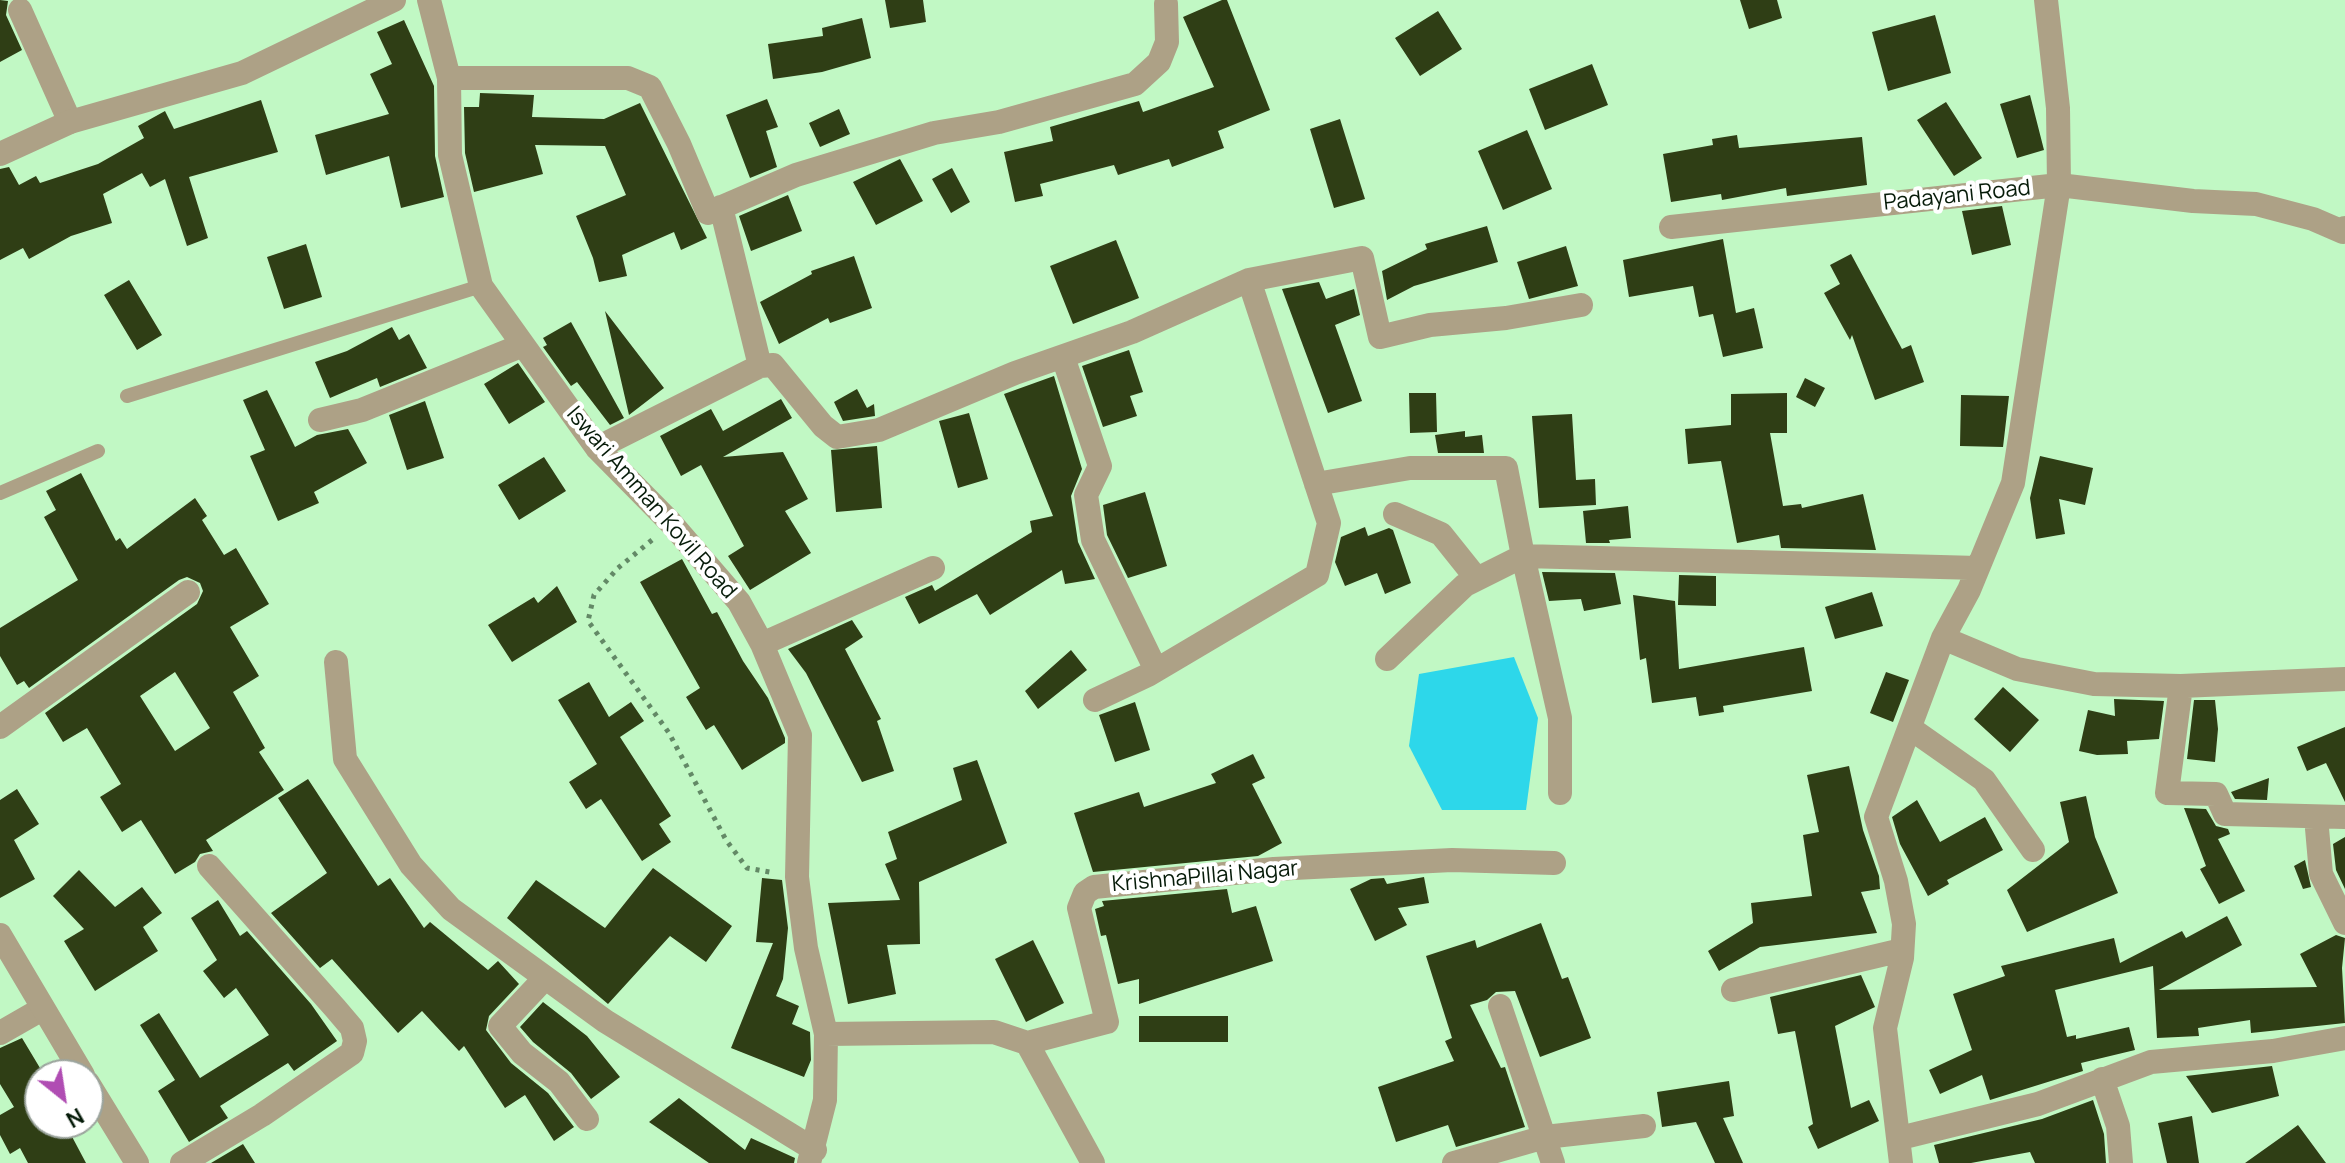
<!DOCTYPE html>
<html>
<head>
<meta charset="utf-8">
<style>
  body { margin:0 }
  #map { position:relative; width:2345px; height:1163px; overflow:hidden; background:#c1f8c4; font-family:Manrope,sans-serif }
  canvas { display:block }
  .north { position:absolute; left:24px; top:1059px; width:80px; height:80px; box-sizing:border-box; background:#fff; border:2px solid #9ba49d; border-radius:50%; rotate:150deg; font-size:22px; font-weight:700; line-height:32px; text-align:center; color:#061b09 }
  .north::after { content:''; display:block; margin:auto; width:28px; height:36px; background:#b04db3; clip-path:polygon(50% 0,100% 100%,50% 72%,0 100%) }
</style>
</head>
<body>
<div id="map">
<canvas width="2345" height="1163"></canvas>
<div class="north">N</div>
</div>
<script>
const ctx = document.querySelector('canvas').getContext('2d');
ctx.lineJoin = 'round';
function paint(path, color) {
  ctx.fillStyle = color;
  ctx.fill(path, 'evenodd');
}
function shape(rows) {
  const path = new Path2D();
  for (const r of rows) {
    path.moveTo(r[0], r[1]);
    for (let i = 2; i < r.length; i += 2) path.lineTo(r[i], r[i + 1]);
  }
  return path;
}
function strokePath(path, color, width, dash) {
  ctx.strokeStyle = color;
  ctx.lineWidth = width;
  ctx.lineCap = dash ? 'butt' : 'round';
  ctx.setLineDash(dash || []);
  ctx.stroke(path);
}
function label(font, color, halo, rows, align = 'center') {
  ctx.font = font + ' Manrope,sans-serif';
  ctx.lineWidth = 8;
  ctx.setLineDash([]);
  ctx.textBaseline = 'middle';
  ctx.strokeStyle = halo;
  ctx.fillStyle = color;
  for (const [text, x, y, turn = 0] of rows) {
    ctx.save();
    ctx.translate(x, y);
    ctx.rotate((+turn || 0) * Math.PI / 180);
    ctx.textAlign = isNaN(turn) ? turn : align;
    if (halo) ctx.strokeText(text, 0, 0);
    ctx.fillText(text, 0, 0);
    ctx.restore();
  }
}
paint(shape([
  [1514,657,1538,718,1526,810,1442,810,1409,746,1419,674]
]), '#2dd7ea');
paint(shape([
  [0,0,8,1,6,15,22,50,0,62],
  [885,0,923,0,926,22,890,28],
  [1222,0,1227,0,1270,110,1218,131,1224,148,1172,167,1169,159,1118,175,1114,165,1040,184,1043,196,1015,202,1004,152,1053,141,1050,127,1139,101,1143,112,1214,87,1183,17],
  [1740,0,1777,0,1782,18,1749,29],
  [1438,11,1462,49,1420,76,1395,38],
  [1935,15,1951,73,1888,91,1872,32],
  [862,18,871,58,822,72,773,79,768,44,823,36,822,28],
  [404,20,434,86,435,156,444,197,401,208,389,156,326,175,315,135,389,114,370,74,392,64,377,32],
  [1592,64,1608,105,1545,130,1529,89],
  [480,93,534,95,532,117,604,119,640,103,707,238,681,250,674,232,622,255,627,276,599,282,593,258,576,216,626,195,605,146,535,145,543,174,474,192,465,153,464,107,479,107],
  [2030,95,2044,150,2017,158,2000,104],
  [767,99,778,127,766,131,777,167,750,178,726,115],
  [261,100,278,152,189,177,208,238,187,246,165,179,150,187,142,173,103,194,112,223,71,236,29,259,23,248,0,260,0,169,9,167,19,185,36,176,40,183,98,164,144,138,138,126,165,111,174,129],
  [1946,102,1982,158,1954,176,1917,120],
  [839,109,850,134,820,147,809,123],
  [1340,119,1365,199,1334,208,1310,129],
  [1527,130,1552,189,1503,210,1478,151],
  [1737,135,1739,148,1862,137,1867,185,1787,196,1786,188,1722,200,1721,194,1671,202,1663,154,1713,145,1712,139],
  [900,159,923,201,876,225,853,182],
  [952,168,970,202,951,213,932,179],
  [788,195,802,231,751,251,739,216],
  [2002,206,2011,245,1972,255,1962,211],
  [1487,226,1498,262,1414,286,1387,300,1382,271,1427,249,1425,244],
  [1723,239,1736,313,1754,308,1763,348,1723,357,1713,314,1699,317,1693,286,1629,297,1623,260],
  [1116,240,1139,298,1073,324,1050,266],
  [306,244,322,297,284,309,267,257],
  [1566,246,1578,286,1529,299,1517,262],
  [1851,254,1902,349,1911,345,1924,382,1875,400,1852,335,1850,340,1824,293,1840,284,1830,265],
  [854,256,872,308,830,323,828,318,779,344,760,302,812,274,811,271],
  [129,280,162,335,137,350,104,295],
  [1319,282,1326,299,1354,289,1360,315,1335,325,1362,401,1328,413,1282,289],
  [605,311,664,388,629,415],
  [571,322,624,418,610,425,577,382,571,386,543,347,547,345,543,338],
  [392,327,399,340,409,334,427,368,380,387,377,378,330,398,315,362,347,351],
  [1129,350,1143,392,1130,396,1137,416,1103,427,1082,366],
  [518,363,545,402,509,424,484,384],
  [1054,376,1082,469,1071,496,1078,542,1095,579,1065,584,1062,570,990,615,977,594,919,624,905,597,932,585,935,591,1032,532,1030,521,1053,516,1004,394],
  [1805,378,1825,388,1815,407,1796,397],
  [857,389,867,408,874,404,875,416,843,421,834,402],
  [267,390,295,447,317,435,348,429,367,463,314,492,319,503,278,521,250,456,265,450,243,400],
  [1409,393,1436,393,1437,432,1410,433],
  [1787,393,1787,433,1770,433,1783,506,1801,504,1802,508,1863,494,1876,550,1781,548,1779,535,1737,543,1721,461,1688,464,1685,429,1731,425,1731,394],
  [1961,395,2009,396,2003,447,1960,446],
  [781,399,792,418,723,457,783,452,808,499,785,511,811,553,750,590,728,556,744,546,701,465,681,476,660,436,711,409,723,431],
  [425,401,444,458,407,470,389,415],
  [969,413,988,479,958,488,939,421],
  [1572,414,1576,480,1595,479,1596,505,1539,508,1532,416],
  [1465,431,1465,437,1482,435,1484,453,1438,453,1435,435],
  [877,446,882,508,836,512,831,450],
  [2040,456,2093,468,2085,505,2059,499,2065,534,2036,539,2030,498],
  [544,457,566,491,519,520,498,485],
  [81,473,116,541,120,538,127,549,195,498,207,516,202,520,224,555,236,548,269,604,230,627,259,676,233,692,265,748,259,752,284,790,206,840,213,851,200,854,195,862,175,874,141,820,122,832,100,797,121,784,87,728,63,742,45,713,197,604,203,591,200,583,187,577,179,580,29,688,24,681,17,685,0,656,0,628,78,580,44,517,56,510,46,491],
  [175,672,210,728,175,751,140,696],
  [1145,492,1167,566,1128,578,1107,535,1103,505],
  [1628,506,1631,538,1609,540,1610,543,1586,543,1583,511],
  [1365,527,1368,536,1389,528,1393,530,1411,583,1385,594,1377,573,1345,586,1335,562,1341,537],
  [682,559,712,614,717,612,743,661,768,698,785,738,785,743,742,770,714,725,706,730,686,697,700,688,640,582],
  [1542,572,1615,573,1621,604,1584,611,1581,599,1549,601],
  [1679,575,1716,576,1716,606,1678,605],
  [557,586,577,622,512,662,488,625,534,597,538,603],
  [1872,592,1883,626,1835,639,1825,607],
  [1633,595,1675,601,1679,669,1804,647,1812,691,1723,706,1724,712,1699,716,1696,697,1652,703,1646,658,1640,660],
  [852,620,863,637,845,649,881,719,877,721,894,771,862,782,806,673,788,649],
  [1071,650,1087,670,1038,709,1025,691],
  [1886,672,1909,680,1893,722,1870,713],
  [589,682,609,717,631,702,644,721,620,737,671,816,659,824,671,842,642,861,601,799,586,809,569,782,597,764,558,700],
  [2003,687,2039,720,2010,752,1974,719],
  [2114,699,2164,701,2159,739,2127,741,2128,754,2097,755,2079,751,2088,710,2115,716],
  [2194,700,2215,700,2218,729,2215,762,2187,759],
  [1135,702,1150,750,1115,762,1099,715],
  [2345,727,2345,802,2326,763,2307,771,2297,747],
  [1253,754,1265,778,1252,784,1282,843,1258,856,1093,872,1074,813,1139,792,1144,807,1216,783,1211,774],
  [977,760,1007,843,919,882,920,944,887,945,896,994,848,1004,828,903,900,900,885,864,897,859,888,832,962,800,953,768],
  [1849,766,1863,830,1879,876,1880,889,1861,892,1877,933,1760,947,1719,971,1708,951,1753,923,1751,903,1812,896,1803,835,1819,832,1807,775],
  [2269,778,2267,800,2235,799,2231,792],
  [308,779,378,886,390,878,424,928,430,922,488,970,498,961,519,984,489,1016,486,1030,511,1063,548,1093,574,1127,554,1141,525,1095,505,1108,464,1046,459,1051,422,1011,398,1033,332,959,320,968,271,913,327,873,278,798],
  [17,789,39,824,14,840,35,879,0,898,0,800],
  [2086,796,2095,837,2118,893,2027,932,2007,890,2069,842,2060,802],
  [1917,800,1940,842,1985,817,2003,850,1947,880,1949,884,1928,896,1900,844,1892,817],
  [2184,808,2206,809,2216,826,2228,829,2230,834,2218,839,2245,891,2219,904,2200,869,2206,866],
  [2345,837,2345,889,2336,870,2333,844],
  [2305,860,2311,887,2303,889,2294,866],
  [653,868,732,926,706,962,670,936,608,1004,507,918,536,880,605,928],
  [79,870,115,907,142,887,162,913,143,927,158,951,95,991,64,941,84,929,53,896],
  [1424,877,1429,903,1398,908,1407,925,1375,941,1350,889,1371,879,1384,878,1387,884],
  [762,878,782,880,788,928,783,979,776,996,799,1006,792,1024,810,1032,811,1060,804,1077,731,1048,773,943,756,942],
  [1227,889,1232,913,1256,906,1273,961,1139,1004,1139,979,1118,984,1106,935,1101,936,1095,909,1104,906,1102,901],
  [218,900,240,936,247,931,311,1004,337,1041,294,1071,288,1063,220,1106,228,1118,189,1142,158,1091,175,1080,140,1025,159,1013,200,1078,269,1035,236,988,224,998,203,971,217,960,191,918],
  [2227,916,2242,945,2159,990,2317,987,2300,954,2336,935,2345,938,2342,968,2345,1023,2251,1033,2250,1020,2198,1028,2199,1036,2157,1038,2153,966,2055,990,2067,1037,2076,1035,2076,1039,2129,1027,2135,1050,2081,1063,2083,1071,1990,1100,1982,1075,1940,1094,1929,1070,1972,1050,1953,994,2005,976,2001,966,2114,938,2120,963,2182,931,2186,938],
  [1541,923,1562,979,1568,977,1591,1038,1540,1057,1515,991,1496,992,1487,1000,1470,1005,1501,1068,1505,1067,1525,1127,1456,1147,1448,1125,1396,1142,1378,1087,1454,1061,1445,1041,1452,1038,1426,956,1475,940,1477,948],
  [1033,940,1064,1003,1026,1022,995,959],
  [1861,975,1875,1007,1835,1026,1851,1108,1869,1100,1879,1121,1818,1149,1808,1127,1813,1124,1795,1031,1778,1034,1770,997],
  [543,1002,587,1036,620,1077,591,1099,571,1073,533,1042,520,1027],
  [1139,1016,1228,1016,1228,1042,1139,1042],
  [22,1038,40,1068,40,1123,50,1123,58,1137,69,1131,86,1163,28,1163,20,1148,10,1154,0,1135,0,1115,14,1107,0,1084,0,1048],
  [2272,1066,2279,1096,2212,1113,2186,1076],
  [1729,1081,1734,1116,1723,1118,1743,1163,1715,1163,1696,1122,1662,1127,1657,1092],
  [679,1098,745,1150,751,1138,795,1158,794,1163,709,1163,649,1122],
  [2093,1100,2104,1134,2106,1163,2035,1163,2030,1152,1971,1163,1939,1163,1934,1145,2042,1119],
  [2192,1116,2199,1163,2167,1163,2158,1123],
  [2298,1125,2326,1163,2245,1163,2283,1136],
  [243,1144,255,1163,211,1163]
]), '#2f3e15');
strokePath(shape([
  [652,540,618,568,594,595,588,621,669,733,726,840,747,868,775,873]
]), '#638966', 5, [4, 6]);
strokePath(shape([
  [127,396,481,286],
  [0,493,98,451]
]), '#ada186', 14);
strokePath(shape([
  [429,0,449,78,450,155,481,286,597,448,671,523,739,602,762,644,800,735,797,877,806,948,826,1034,825,1100,809,1163],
  [20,10,70,122],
  [449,78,628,78,650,87,679,144,708,213,796,175,934,133,999,122,1135,84,1159,62,1167,42,1166,4],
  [721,207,760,366],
  [1671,227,2059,185,2058,108,2046,0],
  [1063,357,1100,466,1086,495,1093,540,1156,670],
  [320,420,362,410,523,345],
  [597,448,760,366,773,365,823,426,837,437,879,430,1015,373,1132,332,1249,280,1362,258,1380,337,1430,325,1506,318,1581,305],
  [1316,484,1410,468,1506,468,1523,556,1978,568],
  [1395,514,1441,534,1477,579],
  [1943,638,2017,669,2094,684,2181,686,2345,679],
  [762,644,933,568],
  [1387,659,1465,585,1523,556,1560,718,1560,793],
  [336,662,345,759,411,865,451,909,605,1021,815,1150],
  [2181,686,2167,793,2216,794,2225,814,2345,817],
  [1095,700,1148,675,1317,575,1329,523,1249,280],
  [0,727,188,592],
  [1910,728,1984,780,2033,850],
  [2316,817,2321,874,2345,923],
  [545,978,500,1026,522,1053,559,1082,587,1119],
  [1733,990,1902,950],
  [1500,1006,1553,1163],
  [0,1033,42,1009],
  [826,1034,994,1032,1027,1043,1107,1022,1079,908,1085,893,1094,887,1274,869,1452,860,1554,863],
  [1027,1043,1093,1163],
  [2102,1079,2118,1126,2121,1163],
  [1900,1138,2038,1104,2151,1062,2273,1051,2345,1038],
  [182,1163,262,1115,352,1053,355,1041,352,1028,335,1008,209,866],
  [1454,1163,1545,1137,1644,1126],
  [1901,1163,1885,1028,1902,958,1904,924,1896,881,1876,817,1943,638,1969,590,2013,483,2059,185,2193,201,2256,204,2313,219,2343,232,2345,228]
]), '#ada186', 24);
strokePath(shape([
  [0,154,70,122,242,73,394,0],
  [0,935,83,1075],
  [88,1083,137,1163]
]), '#ada186', 24);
label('22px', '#061b09', '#fff', [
  ["Padayani Road",1957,196,-6],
  ["Iswari Amman Kovil Road",651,503,49],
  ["KrishnaPillai Nagar",1205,877,-5]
]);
</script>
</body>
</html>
